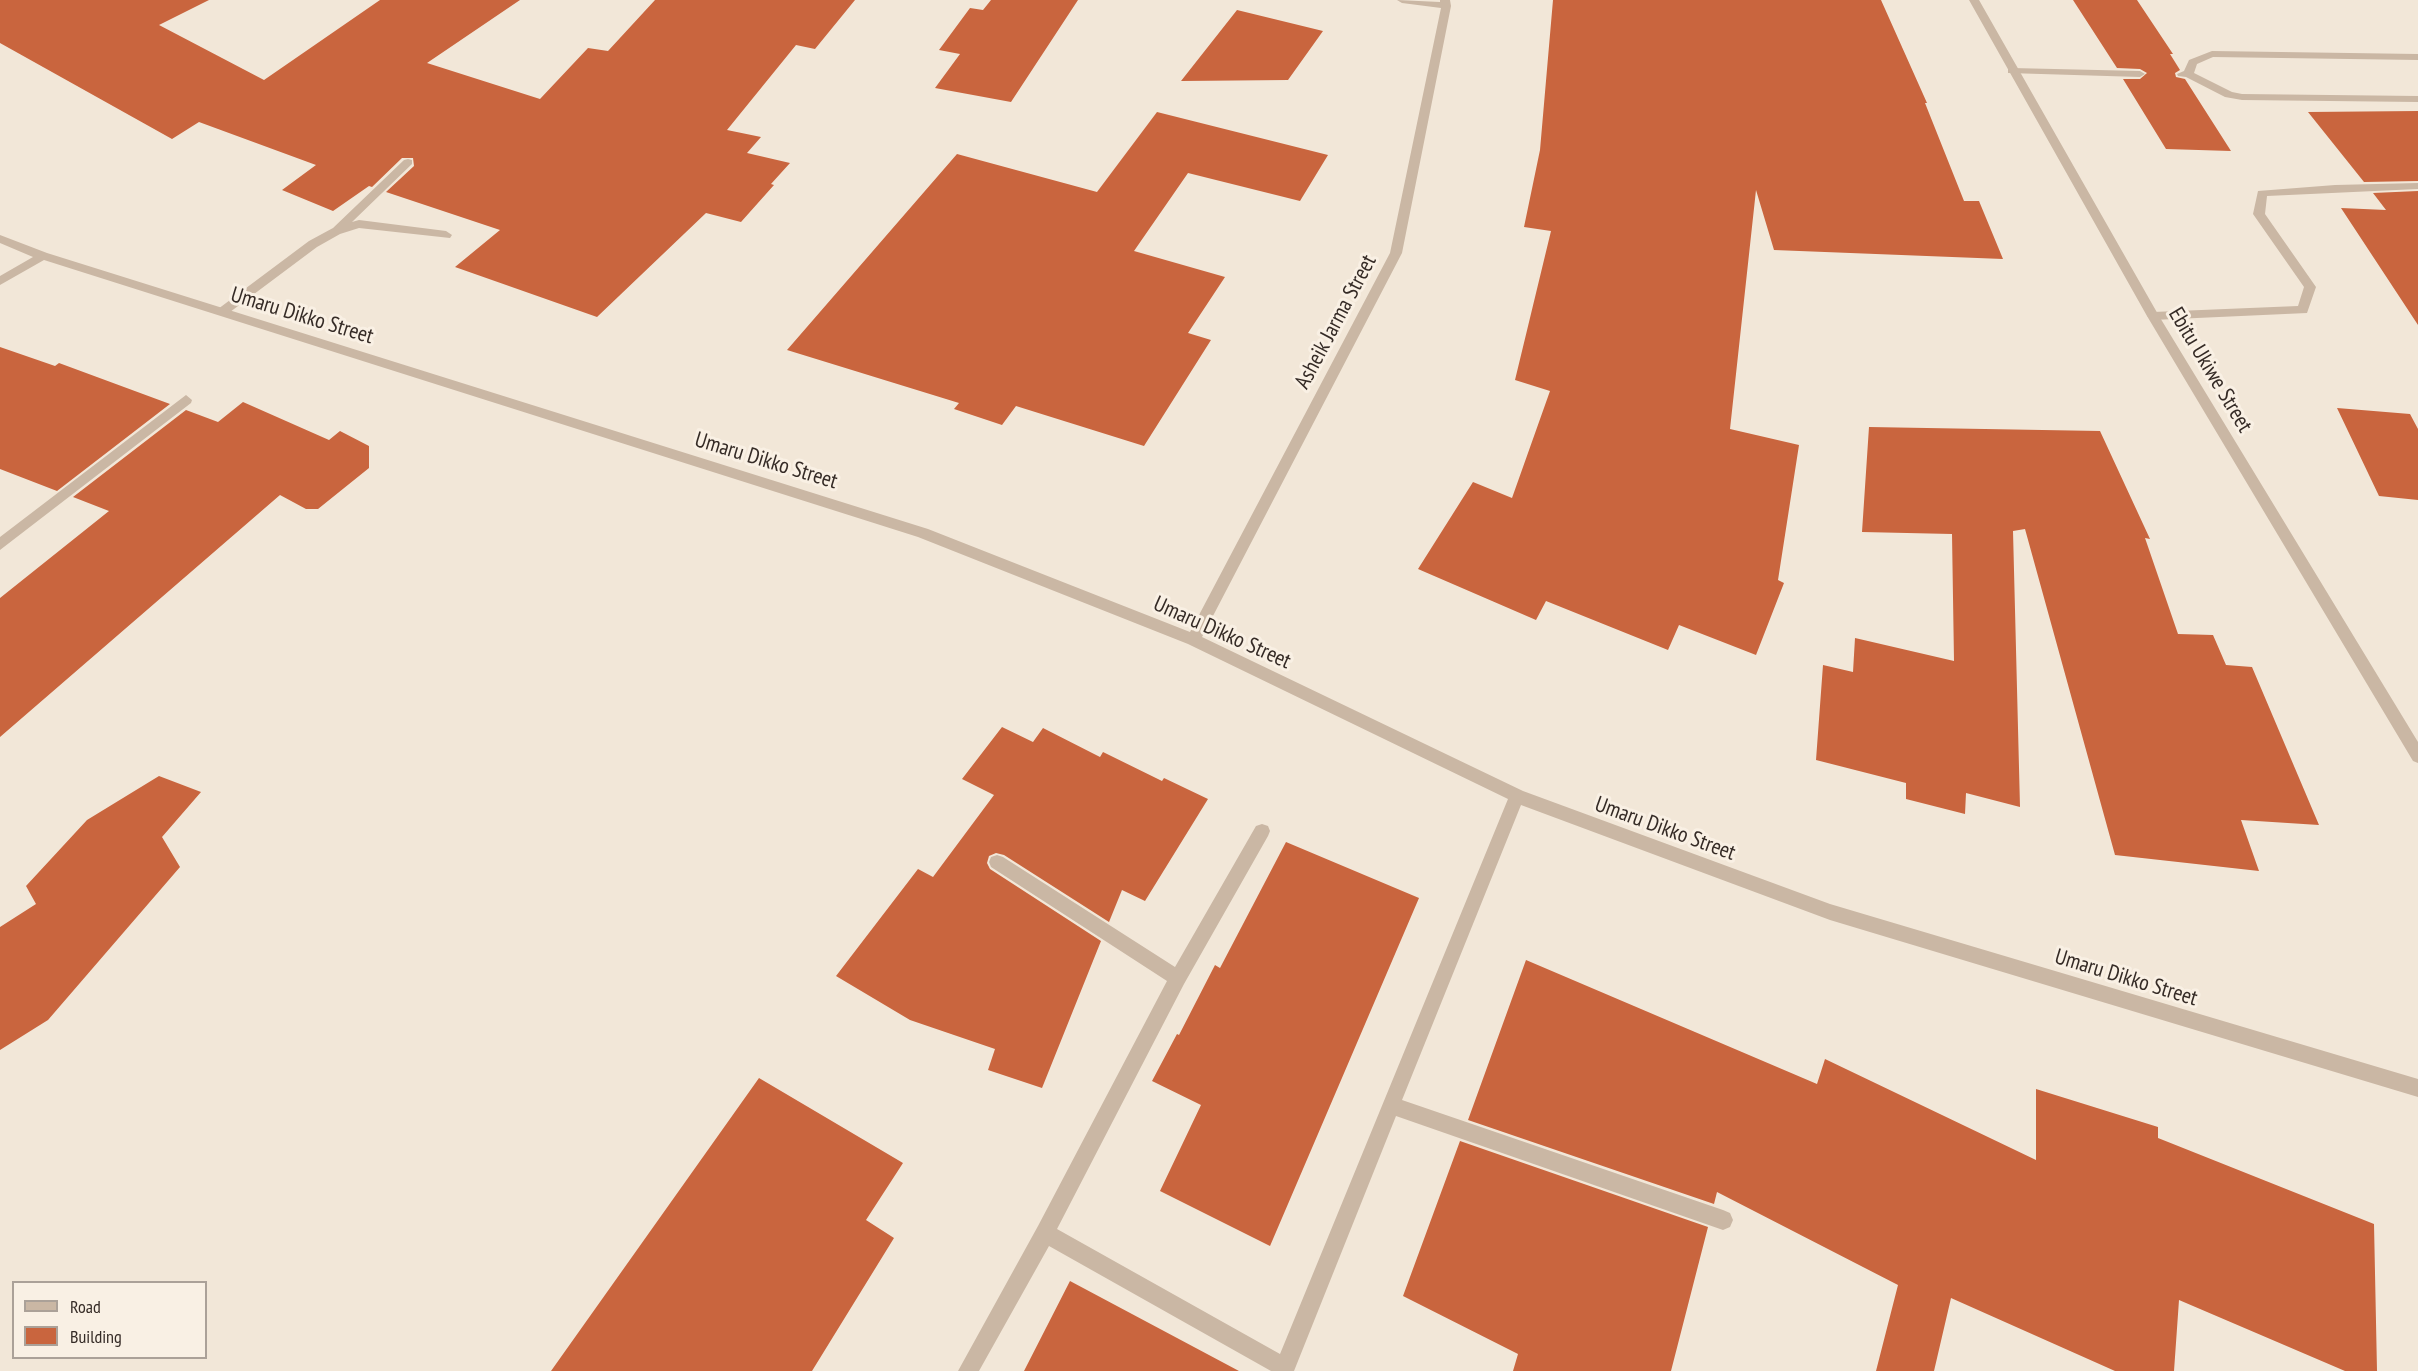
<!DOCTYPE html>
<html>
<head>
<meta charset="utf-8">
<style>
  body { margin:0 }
  #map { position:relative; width:2418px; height:1371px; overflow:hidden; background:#f2e7d8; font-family:"PT Sans Narrow",sans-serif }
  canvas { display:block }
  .legend { position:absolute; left:12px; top:1281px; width:195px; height:78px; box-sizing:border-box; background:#f9f0e4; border:2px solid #aba198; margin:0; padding:8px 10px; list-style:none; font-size:18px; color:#352b26 }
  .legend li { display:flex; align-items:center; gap:12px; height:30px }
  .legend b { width:30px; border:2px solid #aba198 }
</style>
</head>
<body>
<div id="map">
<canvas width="2418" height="1371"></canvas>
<ul class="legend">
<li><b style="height:8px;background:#cab7a4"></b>Road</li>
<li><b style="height:16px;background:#c9653e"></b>Building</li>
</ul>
</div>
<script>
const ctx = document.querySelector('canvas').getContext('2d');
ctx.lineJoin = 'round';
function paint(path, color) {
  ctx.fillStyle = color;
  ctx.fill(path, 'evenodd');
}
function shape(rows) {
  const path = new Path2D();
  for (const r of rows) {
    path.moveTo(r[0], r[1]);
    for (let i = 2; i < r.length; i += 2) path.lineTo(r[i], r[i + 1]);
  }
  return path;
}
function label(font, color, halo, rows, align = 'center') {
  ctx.font = font + ' "PT Sans Narrow",sans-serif';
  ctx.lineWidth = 6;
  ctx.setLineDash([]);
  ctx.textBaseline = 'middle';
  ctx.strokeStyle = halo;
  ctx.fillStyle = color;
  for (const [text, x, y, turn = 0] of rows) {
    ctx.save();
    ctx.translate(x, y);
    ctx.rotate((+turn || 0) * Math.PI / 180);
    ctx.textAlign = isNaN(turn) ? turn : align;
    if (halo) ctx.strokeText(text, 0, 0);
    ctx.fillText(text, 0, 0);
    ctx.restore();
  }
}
paint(shape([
  [0,0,209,0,159,25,264,80,380,0,520,0,427,63,540,99,588,48,608,51,655,0,855,0,815,49,796,45,727,130,761,137,747,153,790,163,771,184,774,185,741,222,706,213,597,317,455,267,500,230,386,192,414,166,413,158,402,158,372,187,369,186,333,211,282,190,316,165,199,122,172,139,0,43],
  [991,0,1078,0,1011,102,935,88,960,54,939,50,970,8,983,10],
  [1553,0,1881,0,1927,103,1925,103,1964,201,1979,201,2003,259,1774,250,1756,190,1730,429,1799,445,1778,580,1784,583,1756,655,1679,625,1668,650,1546,601,1536,620,1418,569,1473,482,1512,498,1550,391,1515,380,1551,231,1524,227,1540,150],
  [2073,0,2137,0,2173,54,2170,54,2180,70,2175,73,2176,77,2185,79,2231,151,2166,149,2123,79,2140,79,2147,73,2140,69,2117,68],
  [1237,10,1323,31,1288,80,1181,81],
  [2418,111,2418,181,2364,182,2308,112],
  [1157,112,1328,155,1300,201,1188,173,1134,251,1225,277,1188,333,1211,340,1144,446,1016,406,1002,425,954,409,959,403,787,350,957,154,1097,192],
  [2418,191,2418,325,2341,208,2386,210,2373,193],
  [0,347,55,366,59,363,170,404,57,491,0,469],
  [243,402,329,440,340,431,369,446,369,468,318,509,306,509,280,495,0,737,0,598,109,511,73,497,186,410,218,422],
  [2337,408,2410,414,2418,429,2418,500,2379,496],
  [1869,427,2100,431,2150,539,2145,538,2178,634,2213,635,2226,665,2252,667,2319,825,2241,820,2259,871,2115,855,2025,529,2013,531,2020,807,1966,793,1965,814,1906,799,1906,783,1816,760,1823,665,1853,672,1855,638,1954,661,1952,534,1862,532],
  [1002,727,1033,742,1043,728,1100,757,1103,752,1162,781,1164,778,1208,799,1145,901,1122,890,1109,922,1004,855,996,853,989,856,987,863,990,869,1101,941,1042,1088,988,1070,995,1049,910,1020,836,976,918,869,933,877,994,795,962,779],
  [159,776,201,792,162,837,180,867,48,1020,0,1050,0,927,36,904,26,886,87,820],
  [1286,842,1419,898,1270,1246,1160,1191,1201,1105,1152,1081,1177,1034,1179,1035,1215,965,1220,968],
  [1526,960,1817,1084,1825,1059,2036,1160,2036,1089,2158,1127,2158,1138,2374,1224,2377,1371,2345,1371,2179,1300,2174,1371,2115,1371,1951,1298,1934,1371,1876,1371,1898,1285,1717,1192,1714,1204,1468,1120],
  [759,1078,903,1163,866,1220,894,1238,812,1371,551,1371],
  [1460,1141,1708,1227,1671,1371,1513,1371,1518,1354,1403,1296],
  [1070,1281,1239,1371,1024,1371]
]), '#c9653e');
paint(shape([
  [2212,51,2418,54,2418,60,2213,57,2197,64,2194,73,2232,92,2242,94,2418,96,2418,102,2242,100,2225,97,2186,77,2178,76,2177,74,2184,71,2189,60,2212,51],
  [2012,68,2140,71,2145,74,2140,77,2008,73,2008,69,2012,68],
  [408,159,412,160,412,164,352,222,359,220,446,231,452,235,450,238,359,228,340,234,317,247,226,315,218,315,218,309,309,241,333,228,404,160,408,159],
  [2418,183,2418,189,2267,196,2265,214,2316,287,2307,313,2153,320,2147,316,2153,312,2298,306,2304,287,2253,214,2258,191,2335,185,2418,183]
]), '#cab7a4');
paint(shape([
  [1397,0,1440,2,1440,0,1450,0,1451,6,1402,253,1202,637,1523,791,1830,904,2418,1079,2418,1097,1830,920,1521,805,1402,1100,1723,1210,1730,1213,1733,1220,1730,1227,1723,1230,1396,1116,1294,1371,1271,1371,1049,1246,979,1371,958,1371,1038,1226,1167,981,991,867,989,862,991,857,997,855,1003,857,1175,967,1256,826,1262,824,1268,826,1270,831,1268,836,1184,984,1057,1229,1280,1354,1508,799,1188,644,918,537,44,260,0,285,0,276,33,257,0,243,0,235,47,253,928,529,1190,632,1390,253,1441,8,1402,3,1397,0],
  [1969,0,1979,0,2159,316,2418,742,2418,763,2413,761,2147,316,1969,0],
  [186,395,192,400,191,403,0,550,0,537,186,395]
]), '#cab7a4');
label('22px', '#352b26', '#f9f0e4', [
  ["Umaru Dikko Street",302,316,17],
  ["Asheik Jarma Street",1336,322,-62],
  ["Ebitu Ukiwe Street",2210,370,59],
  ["Umaru Dikko Street",766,461,17],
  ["Umaru Dikko Street",1222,633,24],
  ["Umaru Dikko Street",1665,829,20],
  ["Umaru Dikko Street",2126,978,17]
]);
</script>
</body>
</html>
